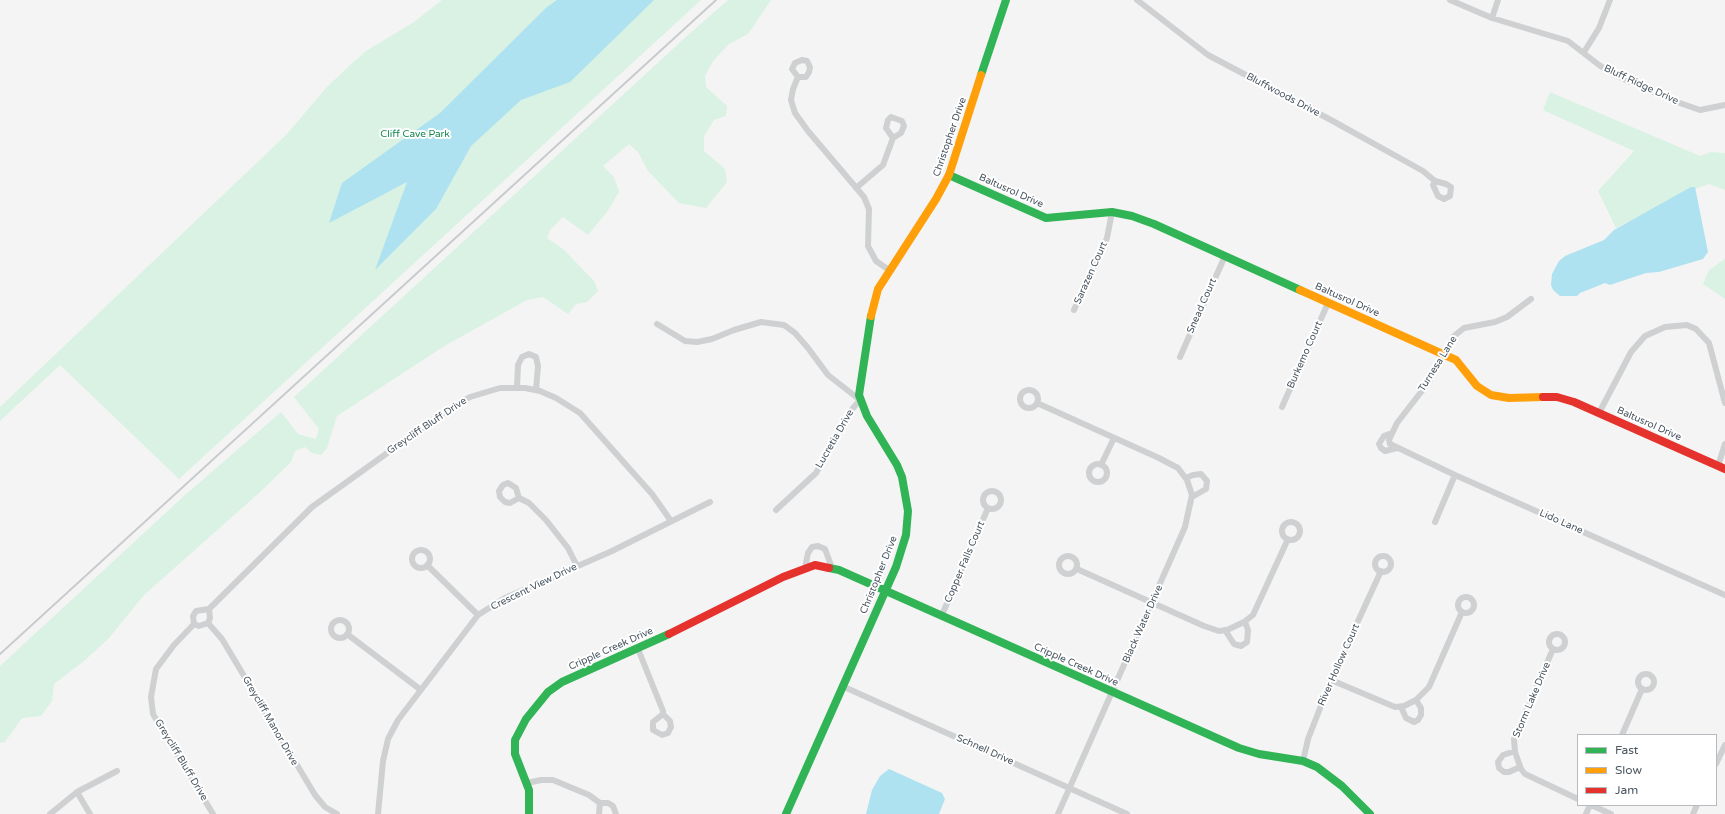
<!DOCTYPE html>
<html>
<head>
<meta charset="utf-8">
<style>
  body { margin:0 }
  #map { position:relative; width:1725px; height:814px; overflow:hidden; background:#f4f4f4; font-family:"Varela Round",sans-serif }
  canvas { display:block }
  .legend { position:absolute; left:1577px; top:734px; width:140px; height:72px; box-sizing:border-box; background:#fff; border:1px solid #b7bbc0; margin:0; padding:5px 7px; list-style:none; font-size:12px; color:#4a5661 }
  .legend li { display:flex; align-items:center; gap:8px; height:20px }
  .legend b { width:20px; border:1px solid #b7bbc0 }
</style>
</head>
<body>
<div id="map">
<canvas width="1725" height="814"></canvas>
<ul class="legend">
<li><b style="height:5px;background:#30b455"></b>Fast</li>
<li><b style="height:5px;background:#ff9f0a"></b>Slow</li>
<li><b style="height:5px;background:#e5322d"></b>Jam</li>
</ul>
</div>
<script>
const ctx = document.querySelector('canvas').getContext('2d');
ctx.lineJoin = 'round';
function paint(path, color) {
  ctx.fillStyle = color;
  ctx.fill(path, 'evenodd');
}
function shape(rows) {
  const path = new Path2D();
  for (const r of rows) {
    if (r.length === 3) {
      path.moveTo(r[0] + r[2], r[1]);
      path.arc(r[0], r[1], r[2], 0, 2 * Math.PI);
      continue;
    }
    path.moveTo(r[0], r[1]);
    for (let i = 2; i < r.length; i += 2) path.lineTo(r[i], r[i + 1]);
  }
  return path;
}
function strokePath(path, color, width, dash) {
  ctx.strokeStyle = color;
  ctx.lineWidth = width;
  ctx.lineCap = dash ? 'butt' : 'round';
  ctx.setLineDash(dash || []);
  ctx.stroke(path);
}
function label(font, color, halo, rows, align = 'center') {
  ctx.font = font + ' "Varela Round",sans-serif';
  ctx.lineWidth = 4;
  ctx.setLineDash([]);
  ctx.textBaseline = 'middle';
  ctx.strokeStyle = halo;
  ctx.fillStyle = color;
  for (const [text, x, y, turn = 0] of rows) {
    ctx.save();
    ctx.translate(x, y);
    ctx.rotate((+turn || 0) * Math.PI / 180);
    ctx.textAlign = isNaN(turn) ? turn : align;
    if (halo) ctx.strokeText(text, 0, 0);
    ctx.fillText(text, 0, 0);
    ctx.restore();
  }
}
paint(shape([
  [442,0,701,0,179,479,60,365,0,421,0,407,286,135,327,87,349,66,366,51,414,22],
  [728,0,771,0,748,34,729,44,713,61,705,76,706,87,727,106,726,116,714,120,704,136,704,151,725,169,727,182,706,208,679,203,648,171,638,152,629,144,603,166,614,177,619,192,607,212,588,235,563,217,550,230,547,238,563,249,594,281,598,291,587,302,576,304,568,314,543,297,527,300,446,345,337,416,327,448,321,455,312,453,305,447,295,451,291,462,259,493,144,595,109,638,84,661,54,684,52,701,41,716,22,718,5,742,0,743,0,666,184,496,281,412,298,434,316,439,319,429,294,397,687,36],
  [1550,92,1700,156,1711,152,1725,153,1725,190,1709,184,1684,193,1616,228,1598,191,1634,151,1543,110],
  [1725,259,1725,299,1703,284,1709,270]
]), '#d9f2e3');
paint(shape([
  [557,0,654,0,570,82,521,100,471,146,436,209,375,270,407,182,329,223,342,183,440,113,547,7],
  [1691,187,1695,187,1708,252,1703,259,1659,272,1646,273,1610,285,1605,283,1580,293,1577,296,1560,296,1553,290,1551,285,1552,274,1559,261,1565,256,1604,240,1614,230],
  [889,769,942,793,945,799,939,814,866,814,872,790,880,776]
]), '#aee2f0');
strokePath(shape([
  [1137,0,1208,55,1331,120,1423,171,1435,181,1446,184,1451,187,1450,196,1444,199,1438,196,1433,185,1435,181],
  [1450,0,1492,18,1568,41,1599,65,1615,75,1674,101,1700,110,1725,105],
  [1492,18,1498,0],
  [1584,52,1599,28,1610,0],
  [798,77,792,69,795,63,802,60,807,61,810,67,809,72,806,77,798,77,793,89,791,100,795,113,808,131,864,197,869,209,868,246,876,261,889,270],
  [856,188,883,165,893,138,886,128,888,120,891,117,902,121,904,126,901,133,893,138],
  [1531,299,1507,317,1495,322,1464,328,1454,336,1428,383,1397,423,1389,440,1390,444,1455,475,1725,595],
  [1074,310,1107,238,1112,212],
  [657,324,685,341,697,342,712,339,734,330,761,322,784,325,795,333,808,348,828,375,860,400,853,408,816,473,776,510],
  [1180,357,1225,256],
  [517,388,518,365,522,357,529,354,536,357,538,366,536,390],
  [1029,399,9],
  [1037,403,1159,458,1178,468,1187,480,1192,495,1185,527,1058,814],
  [1282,407,1328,303],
  [1599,413,1631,352,1645,336,1665,327,1687,325,1696,329,1709,343,1725,403],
  [1392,433,1384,436,1379,444,1381,448,1385,451,1397,448],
  [1098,473,9],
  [1101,465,1114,438],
  [1718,466,1725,444],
  [1186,478,1193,475,1201,474,1207,481,1206,489,1192,497],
  [992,500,9],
  [519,498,510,503,505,502,500,497,499,491,503,485,508,483,516,488,519,498,529,503,546,520,568,548,577,566],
  [1435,522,1455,475],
  [1291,531,9],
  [421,559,9],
  [1068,565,9],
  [1383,564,8],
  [427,565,478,615],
  [805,568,808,553,812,547,818,546,825,549,832,568],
  [1077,569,1204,626,1219,631,1227,630,1244,622,1253,615,1288,539],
  [1466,605,8],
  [942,615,988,508],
  [340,629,9],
  [208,623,222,639,315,795,325,807,337,814],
  [194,624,199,626,208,623,210,618,209,609],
  [1225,630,1234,644,1241,646,1247,642,1248,630,1245,622],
  [347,634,421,690],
  [1557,642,8],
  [638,649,663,711,663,714,653,722,653,730,662,735,668,733,671,727,670,721,663,714],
  [1553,649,1514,739,1515,752,1521,769,1525,774,1578,799],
  [1646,682,8],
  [1331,680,1395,707,1404,706,1416,700,1429,687,1462,612],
  [842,686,1127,814],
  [1401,707,1406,718,1414,722,1418,720,1421,715,1421,708,1416,700],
  [1622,735,1642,689],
  [1515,751,1503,755,1498,762,1499,768,1504,772,1509,772,1520,767],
  [1303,761,1308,739,1331,680,1381,571],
  [1716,764,1725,745],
  [527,783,541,780,553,780,589,795,600,803,608,803,613,806,616,814],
  [77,792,90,814],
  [1591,805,1611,814],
  [50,814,77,792,117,771],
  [213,814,153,714,151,697,156,669,174,645,194,624,193,616,196,611,209,609,312,507,443,413,470,397,500,388,525,388,540,391,556,398,580,413,652,494,671,521],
  [378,814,383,761,388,739,398,720,478,615,505,598,612,551,710,502],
  [599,814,600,803],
  [1586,814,1590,805],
  [1693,814,1697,805]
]), '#ced0d2', 6);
strokePath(shape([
  [981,75,1006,0],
  [949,175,1046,218,1112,212,1132,216,1154,224,1300,290],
  [829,568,839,570,1239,748,1259,754,1303,761,1317,767,1342,786,1370,814],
  [529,814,529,790,515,754,515,740,526,719,548,692,562,682,669,634],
  [786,814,896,567,906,535,908,511,902,477,897,465,867,416,859,395,871,316]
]), '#30b455', 8);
strokePath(shape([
  [1300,290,1456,360,1477,386,1491,395,1509,398,1543,397],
  [871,316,878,289,936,199,949,175,981,75]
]), '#ff9f0a', 8);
strokePath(shape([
  [1543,397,1557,397,1574,402,1725,469],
  [669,634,783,577,815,565,829,568]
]), '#e5322d', 8);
strokePath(shape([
  [0,654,716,0]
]), '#c9cacc', 2);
label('10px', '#4a5661', '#fff', [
  ["Bluff Ridge Drive",1641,85,25],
  ["Bluffwoods Drive",1283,95,28],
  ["Christopher Drive",950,137,-71],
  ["Baltusrol Drive",1011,191,24],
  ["Sarazen Court",1091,273,-66],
  ["Baltusrol Drive",1347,300,24],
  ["Snead Court",1202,306,-66],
  ["Burkemo Court",1305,355,-66],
  ["Turnesa Lane",1438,364,-58],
  ["Baltusrol Drive",1649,424,24],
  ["Greycliff Bluff Drive",427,426,-34],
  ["Lucretia Drive",835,439,-60],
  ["Lido Lane",1561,522,24],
  ["Copper Falls Court",965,562,-67],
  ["Christopher Drive",879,575,-68],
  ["Crescent View Drive",534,587,-26],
  ["Black Water Drive",1143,624,-66],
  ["Cripple Creek Drive",611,649,-24],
  ["Cripple Creek Drive",1076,665,24],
  ["River Hollow Court",1339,665,-66],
  ["Storm Lake Drive",1532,700,-67],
  ["Greycliff Manor Drive",270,721,60],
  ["Schnell Drive",985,750,24],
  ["Greycliff Bluff Drive",181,760,59]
]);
label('10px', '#17864f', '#fff', [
  ["Cliff Cave Park",415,134]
]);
</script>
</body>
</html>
